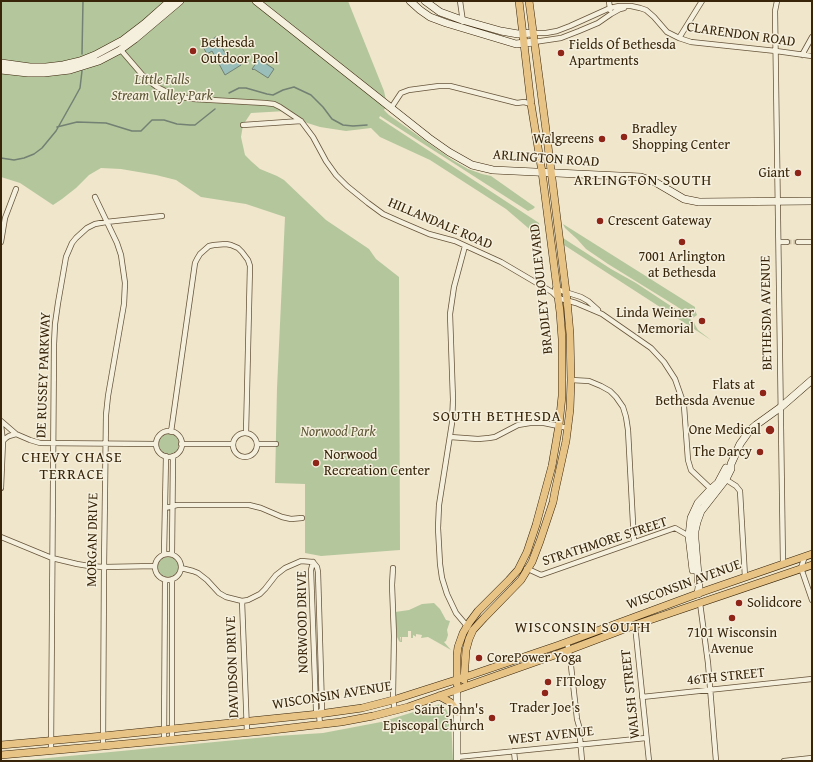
<!DOCTYPE html>
<html>
<head>
<meta charset="utf-8">
<style>
  body { margin:0 }
  #map { position:relative; width:813px; height:762px; overflow:hidden; background:#f0e6cb; font-family:"Gentium Book Plus",serif }
  canvas { display:block }
  .frame { position:absolute; inset:0; border:2px solid #372409; pointer-events:none }
</style>
</head>
<body>
<div id="map">
<canvas width="813" height="762"></canvas>
<div class="frame"></div>
</div>
<script>
const ctx = document.querySelector('canvas').getContext('2d');
ctx.lineJoin = 'round';
function paint(path, color) {
  ctx.fillStyle = color;
  ctx.fill(path, 'evenodd');
}
function shape(rows) {
  const path = new Path2D();
  for (const r of rows) {
    if (r.length === 3) {
      path.moveTo(r[0] + r[2], r[1]);
      path.arc(r[0], r[1], r[2], 0, 2 * Math.PI);
      continue;
    }
    path.moveTo(r[0], r[1]);
    for (let i = 2; i < r.length; i += 2) path.lineTo(r[i], r[i + 1]);
  }
  return path;
}
function strokePath(path, color, width, dash) {
  ctx.strokeStyle = color;
  ctx.lineWidth = width;
  ctx.lineCap = dash ? 'butt' : 'round';
  ctx.setLineDash(dash || []);
  ctx.stroke(path);
}
function label(font, color, halo, rows, align = 'center') {
  ctx.font = font + ' "Gentium Book Plus",serif';
  ctx.lineWidth = 3;
  ctx.setLineDash([]);
  ctx.textBaseline = 'middle';
  ctx.strokeStyle = halo;
  ctx.fillStyle = color;
  for (const [text, x, y, turn = 0] of rows) {
    ctx.save();
    ctx.translate(x, y);
    ctx.rotate((+turn || 0) * Math.PI / 180);
    ctx.textAlign = isNaN(turn) ? turn : align;
    if (halo) ctx.strokeText(text, 0, 0);
    ctx.fillText(text, 0, 0);
    ctx.restore();
  }
}
paint(shape([
  [1,1,348,1,384,91,387,105,384,110,389,115,451,159,468,169,482,174,491,176,535,207,533,209,528,211,380,116,379,118,539,223,541,239,506,209,430,160,380,137,371,128,346,131,320,127,301,121,286,111,251,113,243,125,241,137,245,155,252,162,260,169,277,176,284,180,326,220,369,249,376,259,399,277,400,550,321,556,305,553,305,484,275,483,277,388,285,217,246,204,201,197,176,180,156,175,121,169,101,168,89,175,76,188,62,199,53,205,20,183,1,177],
  [563,224,695,307,695,310,697,315,693,318,676,306,608,264,586,249,577,239,565,228],
  [563,238,611,269,636,283,683,314,694,322,695,325,698,330,711,340,564,245],
  [169,444,10],
  [168,567,10],
  [434,603,440,609,446,620,450,621,447,630,448,635,446,641,444,642,451,650,428,637,421,638,422,635,416,634,416,637,415,636,413,635,413,638,411,638,411,631,408,631,408,637,402,637,402,642,400,642,401,637,400,637,400,642,399,641,397,637,395,612,409,610,422,604],
  [443,703,451,719,453,761,17,761,277,736,323,733,381,722]
]), '#b4c69c');
const water = shape([
  [216,37,229,60,237,56,241,65,225,75,212,51,207,54,202,45,216,37],
  [259,59,274,69,268,78,254,69,253,70,252,69,259,59]
]);
paint(water, '#9abfba');
strokePath(water, '#728173', 1);
strokePath(shape([
  [82,54,83,1],
  [229,93,239,88,246,88,267,94,273,95,283,90,294,87,311,95,323,107,332,119,343,125,353,126,367,125],
  [57,127,77,122,106,123,132,131,141,131,152,120,164,120,177,124,190,125,195,125,215,109],
  [1,158,14,160,24,158,34,154,42,148,56,131,74,99,80,88,82,71]
]), '#728173', 1.5);
strokePath(shape([
  [787,242,798,242]
]), '#cbbfa4', 4.5, [4.5, 2]);
const street = shape([
  [460,1,463,22],
  [609,1,610,10],
  [777,1,775,11,783,564],
  [533,33,546,33,557,31,570,26,610,8,619,6,631,6,640,8,646,10,654,17,667,32,679,38,691,42,776,51,812,56],
  [679,38,702,1],
  [534,42,561,38,579,31,598,23,611,14,620,9,624,8],
  [120,49,145,78,157,87,171,94,181,97,193,99,265,103,274,104,280,107,301,121,313,137,326,161,336,175,347,186,368,203,383,214,401,222,429,234,455,241,501,262,552,292,558,298,576,303,602,314,651,348,664,362,675,379,682,399,684,406,688,460,691,470,711,489],
  [802,55,812,37],
  [391,108,401,93,409,90,439,86,450,86,517,103,524,102,531,104],
  [243,125,301,121],
  [95,197,117,243,121,255,125,283,124,304,108,396,106,415,104,567,103,746],
  [1,242,5,218,16,189],
  [779,242,787,242],
  [798,242,812,242],
  [465,246,454,287,450,314,453,400,452,423,439,505,438,528,440,564,442,578,447,594,456,613,467,626],
  [555,289,556,289,581,297,588,301,598,310],
  [571,380,589,381,601,386,610,391,616,397,623,407,626,417,628,430,634,542],
  [1,421,16,434,30,440,40,443,156,444],
  [1,425,3,441,1,488],
  [169,444,13],
  [171,432,195,263,197,259,200,254,209,246,214,245,226,244,231,245,238,248,242,252,248,260,250,266,246,433],
  [245,445,12],
  [450,437,478,439,489,438,495,437,518,425,530,423,544,423,568,428],
  [3,441,6,438,9,436,16,434],
  [181,444,233,444],
  [257,444,276,444],
  [725,479,736,486,740,491,745,577],
  [165,508,177,505,249,505,261,508,282,517,291,519,302,518],
  [1,537,52,558,77,564,89,566,104,567,155,566],
  [168,567,13],
  [164,554,166,456],
  [172,554,173,456],
  [805,556,801,568,812,600],
  [313,562,311,570,316,710,319,714,320,724],
  [313,562,317,567,318,572,322,709,319,714],
  [181,568,193,571,198,573,207,580,219,593,226,597,242,601,248,600,260,594,265,589,276,575,285,568,301,561,313,562],
  [393,568,392,585,394,636,393,695,393,700,395,710],
  [526,569,528,569,541,575,675,528,689,536],
  [242,601,247,732],
  [700,603,708,663,716,761],
  [635,625,649,761],
  [567,642,570,657,577,719,579,726,582,761],
  [642,697,812,679],
  [172,739,172,580],
  [164,740,165,580],
  [51,750,54,344,55,324,58,303,66,257,72,243,76,238,87,228,95,224,106,222,162,216],
  [514,751,515,761],
  [457,757,646,738],
  [784,761,812,758]
]);
const secondary = shape([
  [256,1,429,138,449,152,472,165,493,170,641,177,655,182,684,199,699,202,812,201],
  [410,1,420,10,430,17,446,23,516,44,534,42],
  [425,1,440,12,462,20,501,31,518,34,533,33],
  [1,63,30,67,46,67,63,65,80,61,95,55,123,40,144,24,170,1],
  [1,70,28,73,44,73,70,70,99,61,120,50,135,39,180,1],
  [693,570,689,536,691,518,698,503,711,489,718,483,726,468],
  [698,594,699,587,695,539,695,531,697,522,701,511,726,479,731,469,731,464,740,444,750,430,756,425,781,407,812,380],
  [456,690,457,694,457,761]
]);
const primary = shape([
  [464,680,466,650,469,639,473,630,484,618,521,580,532,562,540,541,553,502,555,491,566,441,570,409,571,380,570,334,567,300,546,130,529,1],
  [457,684,457,655,458,647,463,633,469,623,478,611,509,580,518,570,527,552,536,525,552,466,559,425,562,396,562,339,560,312,542,172,531,104,519,1],
  [439,696,450,702,454,707,457,712],
  [1,745,103,736,319,714,362,708,393,700,465,677,559,645,705,591,812,554],
  [1,755,103,746,264,731,341,722,373,716,408,707,439,696,569,650,635,625,812,565]
]);
strokePath(street, '#65543a', 6);
strokePath(secondary, '#372409', 8);
strokePath(primary, '#372409', 8);
strokePath(street, '#f5efdd', 4.5);
strokePath(secondary, '#f5efdd', 7);
strokePath(primary, '#e8c386', 7);
for (const [x, y, r, color] of [
  [193,51,4,"#8f2418"],
  [561,53,4,"#8f2418"],
  [624,137,4,"#8f2418"],
  [602,139,4,"#8f2418"],
  [798,173,4,"#8f2418"],
  [600,221,4,"#8f2418"],
  [682,242,4,"#8f2418"],
  [702,321,4,"#8f2418"],
  [763,393,4,"#8f2418"],
  [770,430,5,"#8f2418"],
  [760,452,4,"#8f2418"],
  [316,463,4,"#8f2418"],
  [739,603,4,"#8f2418"],
  [732,618,4,"#8f2418"],
  [479,658,4,"#8f2418"],
  [548,682,4,"#8f2418"],
  [545,693,4,"#8f2418"],
  [492,718,4,"#8f2418"]
]) {
  const dot = new Path2D();
  dot.arc(x, y, r, 0, 2 * Math.PI);
  ctx.fillStyle = color;
  ctx.fill(dot);
  strokePath(dot, '#f5efdd', 1.5);
}
label('14px', '#372409', '#f5efdd', [
  ["CLARENDON ROAD",741,35,8],
  ["ARLINGTON ROAD",546,159,4],
  ["HILLANDALE ROAD",440,224,23],
  ["BRADLEY BOULEVARD",542,289,-96],
  ["BETHESDA AVENUE",767,313,-91],
  ["DE RUSSEY PARKWAY",44,375,-88],
  ["MORGAN DRIVE",93,540,-89],
  ["STRATHMORE STREET",605,542,-18],
  ["WISCONSIN AVENUE",684,585,-20],
  ["NORWOOD DRIVE",303,622,-91],
  ["DAVIDSON DRIVE",233,667,-92],
  ["46TH STREET",726,677,-6],
  ["WALSH STREET",631,694,-96],
  ["WISCONSIN AVENUE",332,696,-9],
  ["WEST AVENUE",551,736,-6]
]);
label('14px', '#372409', '#f5efdd', [
  ["Bethesda",201,43],
  ["Outdoor Pool",201,59],
  ["Fields Of Bethesda",569,45],
  ["Apartments",569,61],
  ["Bradley",632,129],
  ["Shopping Center",632,145],
  ["Walgreens",594,139,"right"],
  ["Giant",790,173,"right"],
  ["Crescent Gateway",608,221],
  ["7001 Arlington",682,257,"center"],
  ["at Bethesda",682,273,"center"],
  ["Linda Weiner",694,313,"right"],
  ["Memorial",694,329,"right"],
  ["Flats at",755,385,"right"],
  ["Bethesda Avenue",755,401,"right"],
  ["One Medical",761,430,"right"],
  ["The Darcy",752,452,"right"],
  ["Norwood",324,455],
  ["Recreation Center",324,471],
  ["Solidcore",747,603],
  ["7101 Wisconsin",732,633,"center"],
  ["Avenue",732,649,"center"],
  ["CorePower Yoga",487,658],
  ["FITology",556,682],
  ["Trader Joe's",545,708,"center"],
  ["Saint John's",484,710,"right"],
  ["Episcopal Church",484,726,"right"]
], 'left');
label('italic 14px', '#5c5535', '#f5efdd', [
  ["Little Falls",162,80],
  ["Stream Valley Park",162,96],
  ["Norwood Park",338,432]
]);
ctx.letterSpacing = '1px';
label('15px', '#372409', '#f5efdd', [
  ["ARLINGTON SOUTH",643,181],
  ["SOUTH BETHESDA",497,417],
  ["CHEVY CHASE",72,458],
  ["TERRACE",72,475],
  ["WISCONSIN SOUTH",583,628]
]);
ctx.letterSpacing = '0px';
</script>
</body>
</html>
